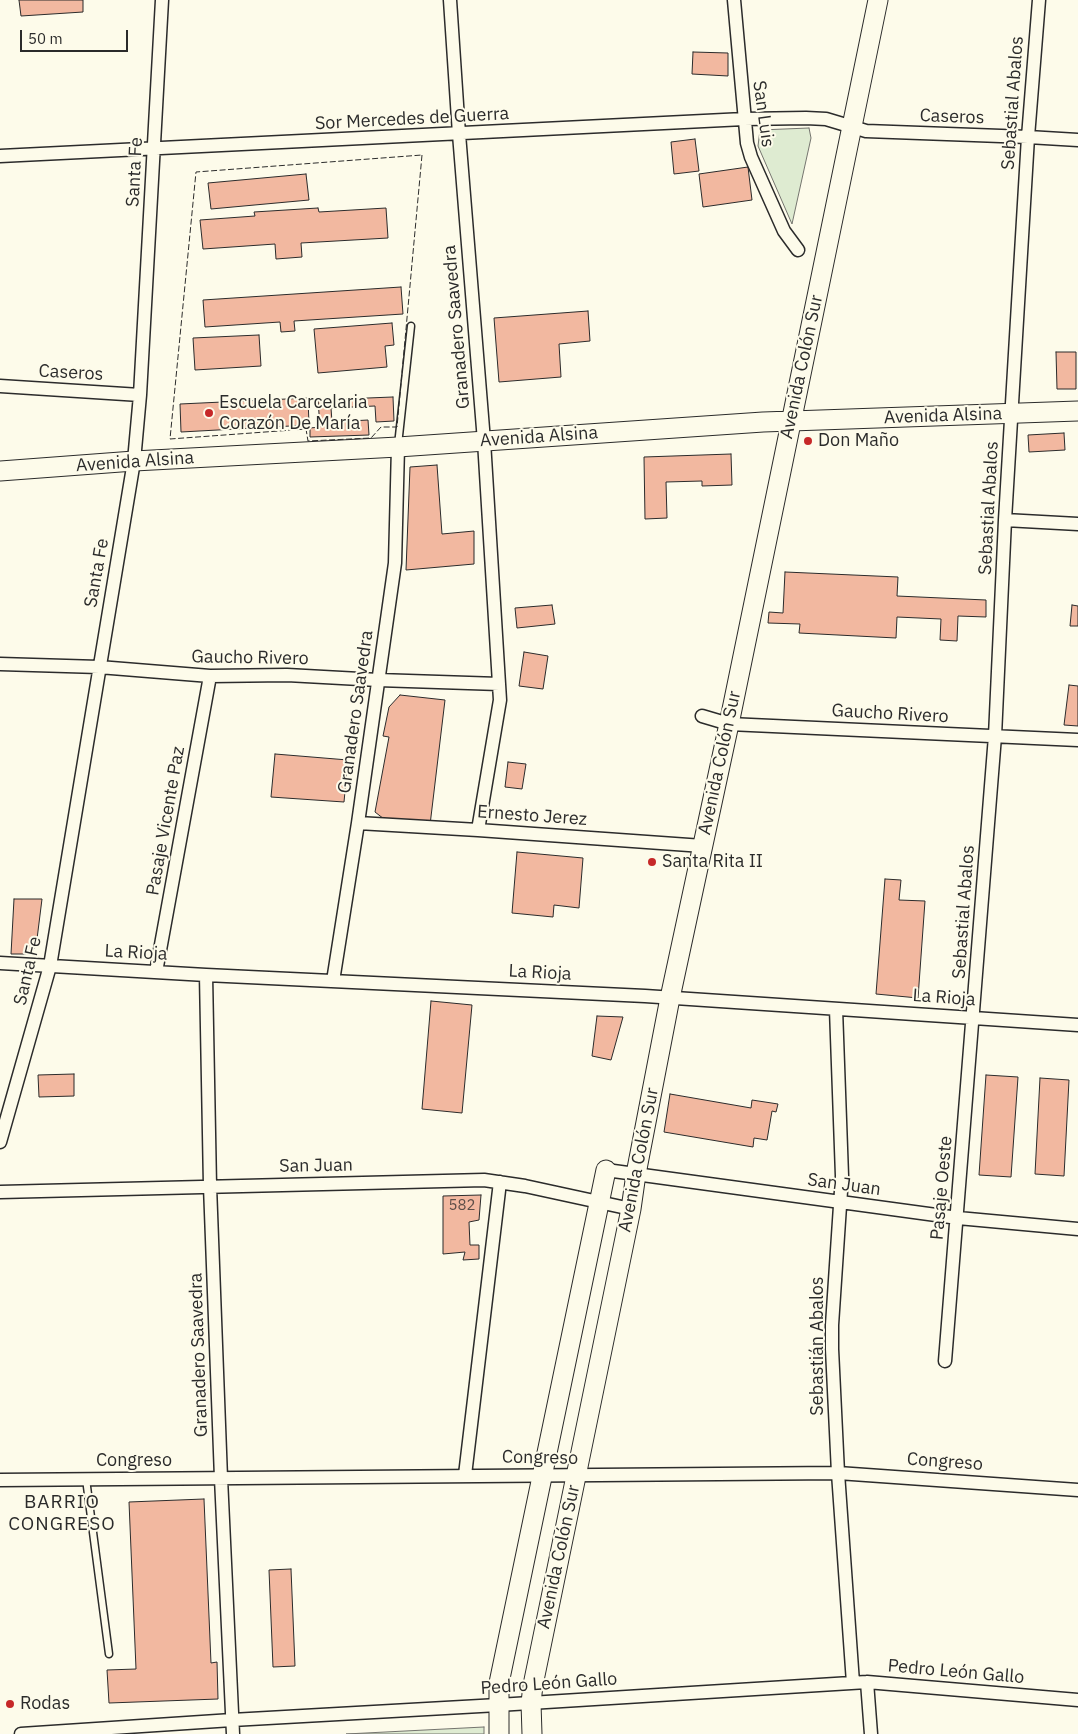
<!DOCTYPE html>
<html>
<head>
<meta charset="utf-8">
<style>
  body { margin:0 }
  #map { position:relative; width:1078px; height:1734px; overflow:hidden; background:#fdfbea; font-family:"IBM Plex Sans",sans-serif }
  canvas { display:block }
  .scale { position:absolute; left:20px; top:30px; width:108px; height:22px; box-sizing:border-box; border:2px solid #2b2b2b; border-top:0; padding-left:6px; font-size:15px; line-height:18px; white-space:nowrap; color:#2b2b2b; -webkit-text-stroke:4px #fdfbea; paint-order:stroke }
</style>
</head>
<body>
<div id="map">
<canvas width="1078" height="1734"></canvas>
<div class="scale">50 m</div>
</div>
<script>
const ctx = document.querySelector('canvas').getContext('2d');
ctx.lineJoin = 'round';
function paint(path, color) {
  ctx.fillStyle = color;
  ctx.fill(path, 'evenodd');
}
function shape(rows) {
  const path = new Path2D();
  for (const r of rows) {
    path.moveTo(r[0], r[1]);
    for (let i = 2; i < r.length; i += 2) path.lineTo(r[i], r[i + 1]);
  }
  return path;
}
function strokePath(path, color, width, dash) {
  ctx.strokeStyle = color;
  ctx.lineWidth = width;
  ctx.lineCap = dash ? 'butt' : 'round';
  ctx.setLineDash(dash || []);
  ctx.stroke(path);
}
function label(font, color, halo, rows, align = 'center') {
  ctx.font = font + ' "IBM Plex Sans",sans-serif';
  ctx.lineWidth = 4;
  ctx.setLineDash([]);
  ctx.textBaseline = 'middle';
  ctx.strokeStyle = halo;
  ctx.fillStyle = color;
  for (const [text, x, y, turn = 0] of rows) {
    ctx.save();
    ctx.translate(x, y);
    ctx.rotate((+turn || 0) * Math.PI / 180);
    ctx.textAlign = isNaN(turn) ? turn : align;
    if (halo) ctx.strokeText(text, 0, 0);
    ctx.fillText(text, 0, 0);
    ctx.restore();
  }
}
const green = shape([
  [809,128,811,138,792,224,758,146,760,130,809,128],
  [484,1727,484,1734,346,1734,484,1727]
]);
paint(green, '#deebd1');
strokePath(green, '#74746e', 1);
const building = shape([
  [19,0,83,0,83,12,21,16,19,0],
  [693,52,728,53,728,76,692,74,693,52],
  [695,139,699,171,674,174,671,142,695,139],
  [748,167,752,200,703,207,699,174,748,167],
  [306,174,309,200,211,209,208,183,306,174],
  [318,208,319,212,386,208,388,238,301,243,302,257,276,259,275,244,203,249,200,220,255,216,254,212,318,208],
  [401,287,403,314,294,321,295,331,281,332,280,322,205,327,203,300,401,287],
  [588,311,590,341,559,344,561,377,499,382,494,318,588,311],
  [392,323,394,345,385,346,387,367,318,373,314,329,392,323],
  [259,335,261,366,195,370,193,338,259,335],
  [1056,352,1076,352,1076,389,1057,389,1056,352],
  [393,397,394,421,376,422,375,406,331,408,332,422,368,420,369,435,310,437,310,428,320,427,318,400,393,397],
  [308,398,309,425,181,432,180,404,308,398],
  [1064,433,1065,450,1029,452,1028,435,1064,433],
  [731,454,732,485,702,486,702,481,666,482,667,518,645,519,644,457,731,454],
  [437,465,442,534,474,531,474,564,406,570,410,467,437,465],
  [785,572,898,577,897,596,986,600,986,617,958,616,957,641,940,640,941,619,897,617,896,638,799,633,800,624,768,623,769,612,783,613,785,572],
  [552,605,555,624,517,628,515,608,552,605],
  [1072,605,1078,606,1078,626,1070,626,1072,605],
  [524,652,548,656,543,689,519,686,524,652],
  [1069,685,1078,686,1078,726,1064,725,1069,685],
  [400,695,445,700,430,825,384,819,375,812,389,737,383,736,389,707,400,695],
  [275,754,348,760,344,802,271,797,275,754],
  [508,762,526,764,522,789,505,787,508,762],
  [517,852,583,858,579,908,554,905,553,917,512,913,517,852],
  [885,879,901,880,899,900,925,901,918,998,876,994,885,879],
  [14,899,42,899,36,947,27,954,11,954,14,899],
  [431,1001,472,1005,462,1113,422,1109,431,1001],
  [597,1016,623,1017,611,1060,592,1056,597,1016],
  [74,1074,74,1096,39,1097,38,1075,74,1074],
  [986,1075,1018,1077,1011,1177,979,1175,986,1075],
  [1040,1078,1069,1080,1064,1176,1035,1174,1040,1078],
  [670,1094,751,1108,752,1100,778,1104,776,1112,772,1111,767,1140,754,1138,753,1147,664,1132,670,1094],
  [481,1195,479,1220,469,1222,470,1245,479,1245,479,1259,463,1260,465,1252,443,1254,443,1196,481,1195],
  [204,1499,211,1663,217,1662,218,1699,109,1703,107,1670,136,1669,129,1502,204,1499],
  [291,1569,295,1666,273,1667,269,1570,291,1569]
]);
paint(building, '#f2b8a0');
strokePath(building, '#2b2b2b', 1);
const service = shape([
  [398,445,411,326],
  [86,1479,109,1654]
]);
const minor = shape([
  [450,0,459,134,484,441,500,700,478,830],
  [734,0,747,143,751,157,784,231,798,250],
  [0,156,744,119,806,118,826,119,866,131,1028,137,1078,140],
  [0,386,140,395],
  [1005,520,1078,524],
  [0,664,99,667,210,676,287,675,378,680,499,684],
  [702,716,729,724,1078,740],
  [358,823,478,830,703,846],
  [0,963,206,975,645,996,1078,1025],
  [156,972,210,676],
  [206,975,210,1186,221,1478,233,1734],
  [333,981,358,823,395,563,398,447],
  [836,1009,842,1176,832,1325,832,1349,838,1473,853,1683],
  [0,1142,50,966,134,461,140,395,162,0],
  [606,1170,958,1218,1078,1229],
  [0,1192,484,1180,525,1186,631,1209],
  [945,1361,995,736,1005,520,1028,137,1039,0],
  [465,1475,500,1182],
  [0,1480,838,1473,1078,1490],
  [867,1682,871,1734],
  [21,1734,232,1720,498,1705,867,1682,1078,1700]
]);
const secondary = shape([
  [0,471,134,461,398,447,763,422,1078,411],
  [499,1734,499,1683,606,1170],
  [532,1734,531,1703,533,1685,631,1209,636,1174,670,998,729,724,878,0]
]);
strokePath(service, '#2b2b2b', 9);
strokePath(minor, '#2b2b2b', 15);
strokePath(secondary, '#2b2b2b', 21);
strokePath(service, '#fdfbea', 6);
strokePath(minor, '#fdfbea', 12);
strokePath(secondary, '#fdfbea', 19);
strokePath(shape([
  [422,155,397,427,381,427,371,438,308,441,306,429,170,439,196,172,422,155]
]), '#2b2b2b', 1, [6, 2.5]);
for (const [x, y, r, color] of [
  [209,413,5,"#c62828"],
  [808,441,5,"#c62828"],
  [652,862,5,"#c62828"],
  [10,1704,5,"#c62828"]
]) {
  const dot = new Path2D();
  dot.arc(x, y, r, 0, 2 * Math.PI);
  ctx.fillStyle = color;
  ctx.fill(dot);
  strokePath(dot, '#fdfbea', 2);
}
label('15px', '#5d4e48', null, [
  ["582",462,1206]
]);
label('18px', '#2b2b2b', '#fdfbea', [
  ["Sebastial Abalos",1013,103,-86],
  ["San Luis",763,114,82],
  ["Caseros",952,117,2],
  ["Sor Mercedes de Guerra",412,119,-3],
  ["Santa Fe",135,172,-87],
  ["Granadero Saavedra",457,327,-95],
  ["Avenida Colón Sur",802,367,-78],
  ["Caseros",71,373,3],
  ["Avenida Alsina",943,416,-2],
  ["Avenida Alsina",539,437,-4],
  ["Avenida Alsina",135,462,-4],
  ["Sebastial Abalos",989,508,-87],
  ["Santa Fe",97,573,-80],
  ["Gaucho Rivero",250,658,1],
  ["Granadero Saavedra",356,712,-82],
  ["Gaucho Rivero",890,714,3],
  ["Avenida Colón Sur",720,763,-78],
  ["Ernesto Jerez",532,816,4],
  ["Pasaje Vicente Paz",166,821,-80],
  ["Sebastial Abalos",964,912,-86],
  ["La Rioja",136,953,3],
  ["Santa Fe",28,971,-77],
  ["La Rioja",540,973,3],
  ["La Rioja",944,998,4],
  ["Avenida Colón Sur",639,1160,-79],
  ["San Juan",316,1166,-1],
  ["San Juan",844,1185,8],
  ["Pasaje Oeste",942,1188,-85],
  ["Sebastián Abalos",818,1346,-90],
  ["Granadero Saavedra",199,1355,-92],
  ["Congreso",540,1458,1],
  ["Congreso",134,1461],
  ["Congreso",945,1462,4],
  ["Avenida Colón Sur",559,1557,-78],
  ["Pedro León Gallo",956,1672,5],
  ["Pedro León Gallo",549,1684,-4]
]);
label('18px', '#2b2b2b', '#fdfbea', [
  ["Escuela Carcelaria",219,403],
  ["Corazón De María",219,424],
  ["Don Maño",818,441],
  ["Santa Rita II",662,862],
  ["Rodas",20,1704]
], 'left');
ctx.letterSpacing = '1px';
label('19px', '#2b2b2b', '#fdfbea', [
  ["BARRIO",62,1503],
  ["CONGRESO",62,1525]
]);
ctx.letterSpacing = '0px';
</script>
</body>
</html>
